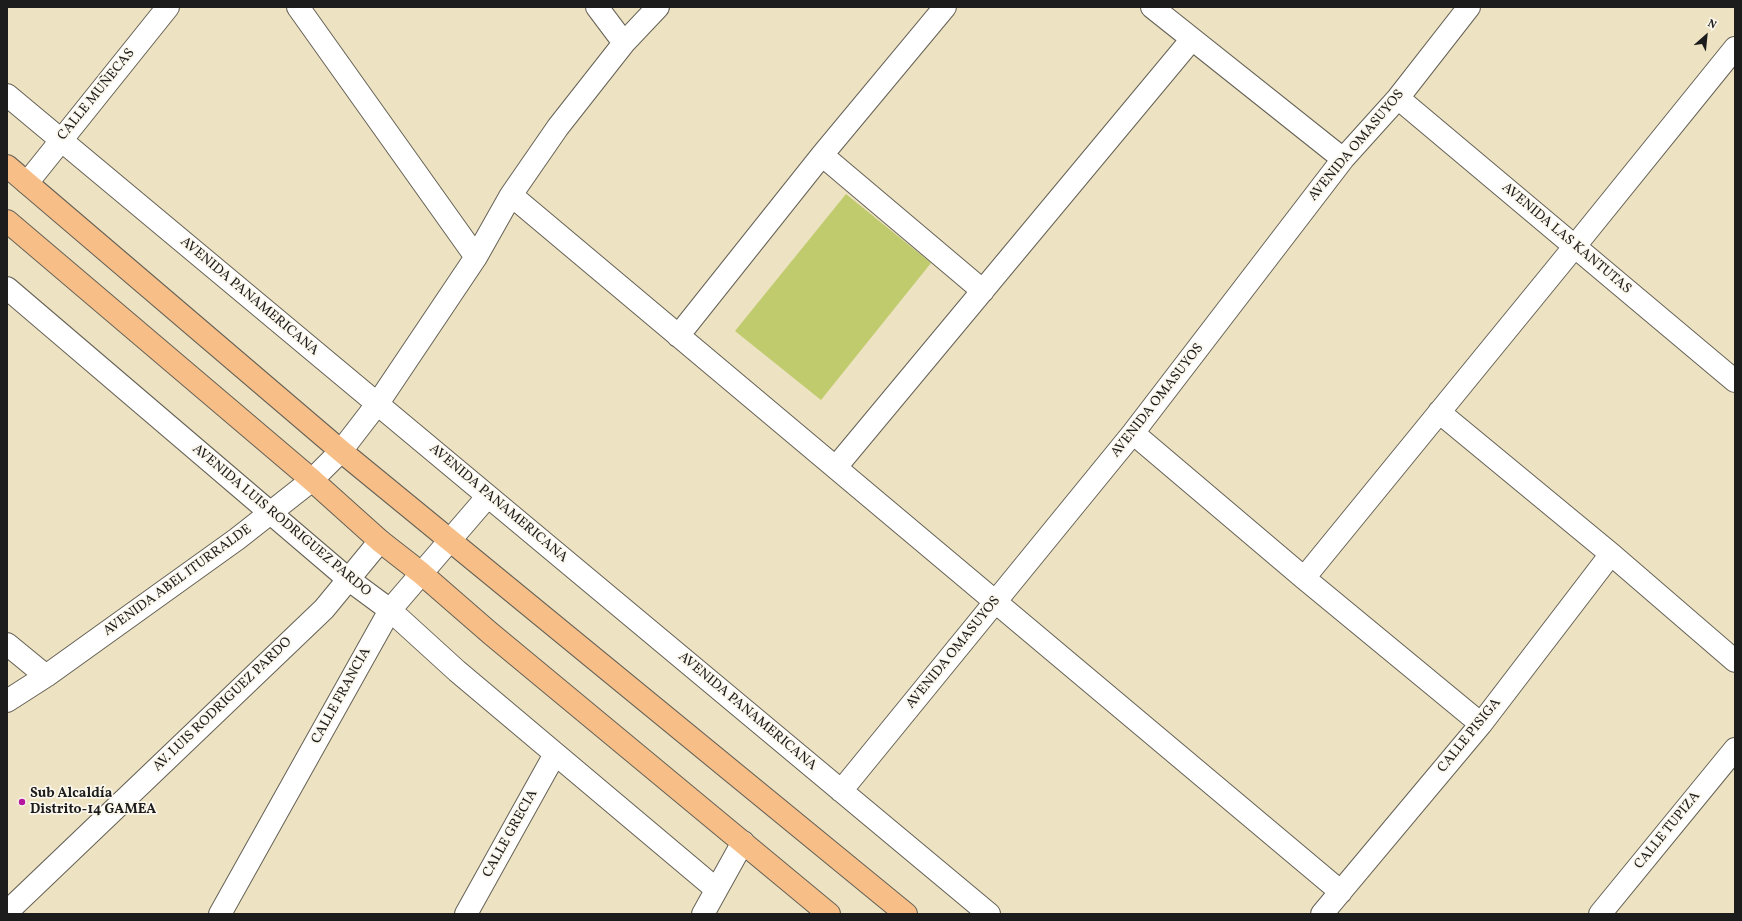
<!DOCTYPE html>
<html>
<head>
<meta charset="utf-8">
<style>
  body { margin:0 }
  #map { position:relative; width:1742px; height:921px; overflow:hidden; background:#ede2c1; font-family:Vollkorn,serif }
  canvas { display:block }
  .frame { position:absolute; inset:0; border:8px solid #1c1c1c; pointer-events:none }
  .north { position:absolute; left:1686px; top:16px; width:40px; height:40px; -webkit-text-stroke:3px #fbf7ec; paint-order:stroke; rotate:27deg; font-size:11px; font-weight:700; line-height:16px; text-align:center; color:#1c1c1c }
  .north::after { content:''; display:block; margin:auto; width:14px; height:18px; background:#1c1c1c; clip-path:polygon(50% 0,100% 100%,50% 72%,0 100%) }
</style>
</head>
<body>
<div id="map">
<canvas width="1742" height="921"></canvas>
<div class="frame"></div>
<div class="north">N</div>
</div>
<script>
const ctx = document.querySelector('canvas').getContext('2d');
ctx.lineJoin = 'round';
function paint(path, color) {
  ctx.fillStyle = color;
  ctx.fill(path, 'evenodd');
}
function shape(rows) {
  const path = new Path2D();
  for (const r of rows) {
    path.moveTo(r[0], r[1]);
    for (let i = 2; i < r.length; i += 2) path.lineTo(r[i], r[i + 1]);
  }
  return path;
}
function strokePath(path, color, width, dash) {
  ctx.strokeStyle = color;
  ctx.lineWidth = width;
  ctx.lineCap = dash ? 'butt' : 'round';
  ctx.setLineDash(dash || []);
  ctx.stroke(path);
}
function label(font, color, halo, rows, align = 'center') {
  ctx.font = font + ' Vollkorn,serif';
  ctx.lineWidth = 3.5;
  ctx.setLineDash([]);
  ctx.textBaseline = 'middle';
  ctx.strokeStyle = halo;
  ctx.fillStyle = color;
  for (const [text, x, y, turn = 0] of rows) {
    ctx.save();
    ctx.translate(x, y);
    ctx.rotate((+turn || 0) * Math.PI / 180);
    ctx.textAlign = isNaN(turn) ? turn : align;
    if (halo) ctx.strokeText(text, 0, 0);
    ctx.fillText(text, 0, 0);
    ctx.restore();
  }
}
paint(shape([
  [846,194,931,263,821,400,735,331]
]), '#bfcb6d');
const minor = shape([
  [298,7,476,257],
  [597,7,624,43],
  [1152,7,1343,159],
  [7,95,989,914],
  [1398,98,1735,381],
  [822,155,983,291],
  [27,183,168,7],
  [511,195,1341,892],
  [7,288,348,579,390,610,457,671,716,889],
  [678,336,822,155,945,7],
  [1439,412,1611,554,1735,661],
  [1133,433,1304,578,1481,724],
  [836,467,1192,39],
  [1304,578,1575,246,1735,48],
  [7,644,46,676],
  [7,701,46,676,237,539,312,480,341,451,378,403,476,257,511,195,558,127,624,43,658,7],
  [841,791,1133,433,1343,159,1398,98,1469,7],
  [7,912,324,609,380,541],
  [220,914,390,610,488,496],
  [466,914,555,754],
  [703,914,743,842],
  [1322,914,1481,724,1611,554],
  [1600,914,1735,749]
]);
const highway = shape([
  [7,166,341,451,906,914],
  [7,221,312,480,380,541,421,573,490,633,829,914]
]);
strokePath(minor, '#656156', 24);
strokePath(highway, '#656156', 24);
strokePath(minor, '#fff', 22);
strokePath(highway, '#f7be87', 22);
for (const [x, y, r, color] of [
  [22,802,4,"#b5179e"]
]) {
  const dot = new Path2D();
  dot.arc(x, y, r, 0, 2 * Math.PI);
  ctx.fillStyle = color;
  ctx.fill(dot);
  strokePath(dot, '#fbf7ec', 1.5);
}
label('14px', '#1c1c1c', '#fbf7ec', [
  ["CALLE MUÑECAS",97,95,-51],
  ["AVENIDA OMASUYOS",1357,146,-50],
  ["AVENIDA LAS KANTUTAS",1566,239,40],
  ["AVENIDA PANAMERICANA",249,297,40],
  ["AVENIDA OMASUYOS",1158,401,-52],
  ["AVENIDA PANAMERICANA",498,504,40],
  ["AVENIDA LUIS RODRIGUEZ PARDO",281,521,40],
  ["AVENIDA ABEL ITURRALDE",178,581,-36],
  ["AVENIDA OMASUYOS",954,653,-51],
  ["CALLE FRANCIA",342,696,-61],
  ["AV. LUIS RODRIGUEZ PARDO",223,705,-44],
  ["AVENIDA PANAMERICANA",747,712,40],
  ["CALLE PISIGA",1470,736,-51],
  ["CALLE TUPIZA",1668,831,-51],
  ["CALLE GRECIA",511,834,-61]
]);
label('bold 14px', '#1c1c1c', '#fbf7ec', [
  ["Sub Alcaldía",30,794],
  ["Distrito-14 GAMEA",30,810]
], 'left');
</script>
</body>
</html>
